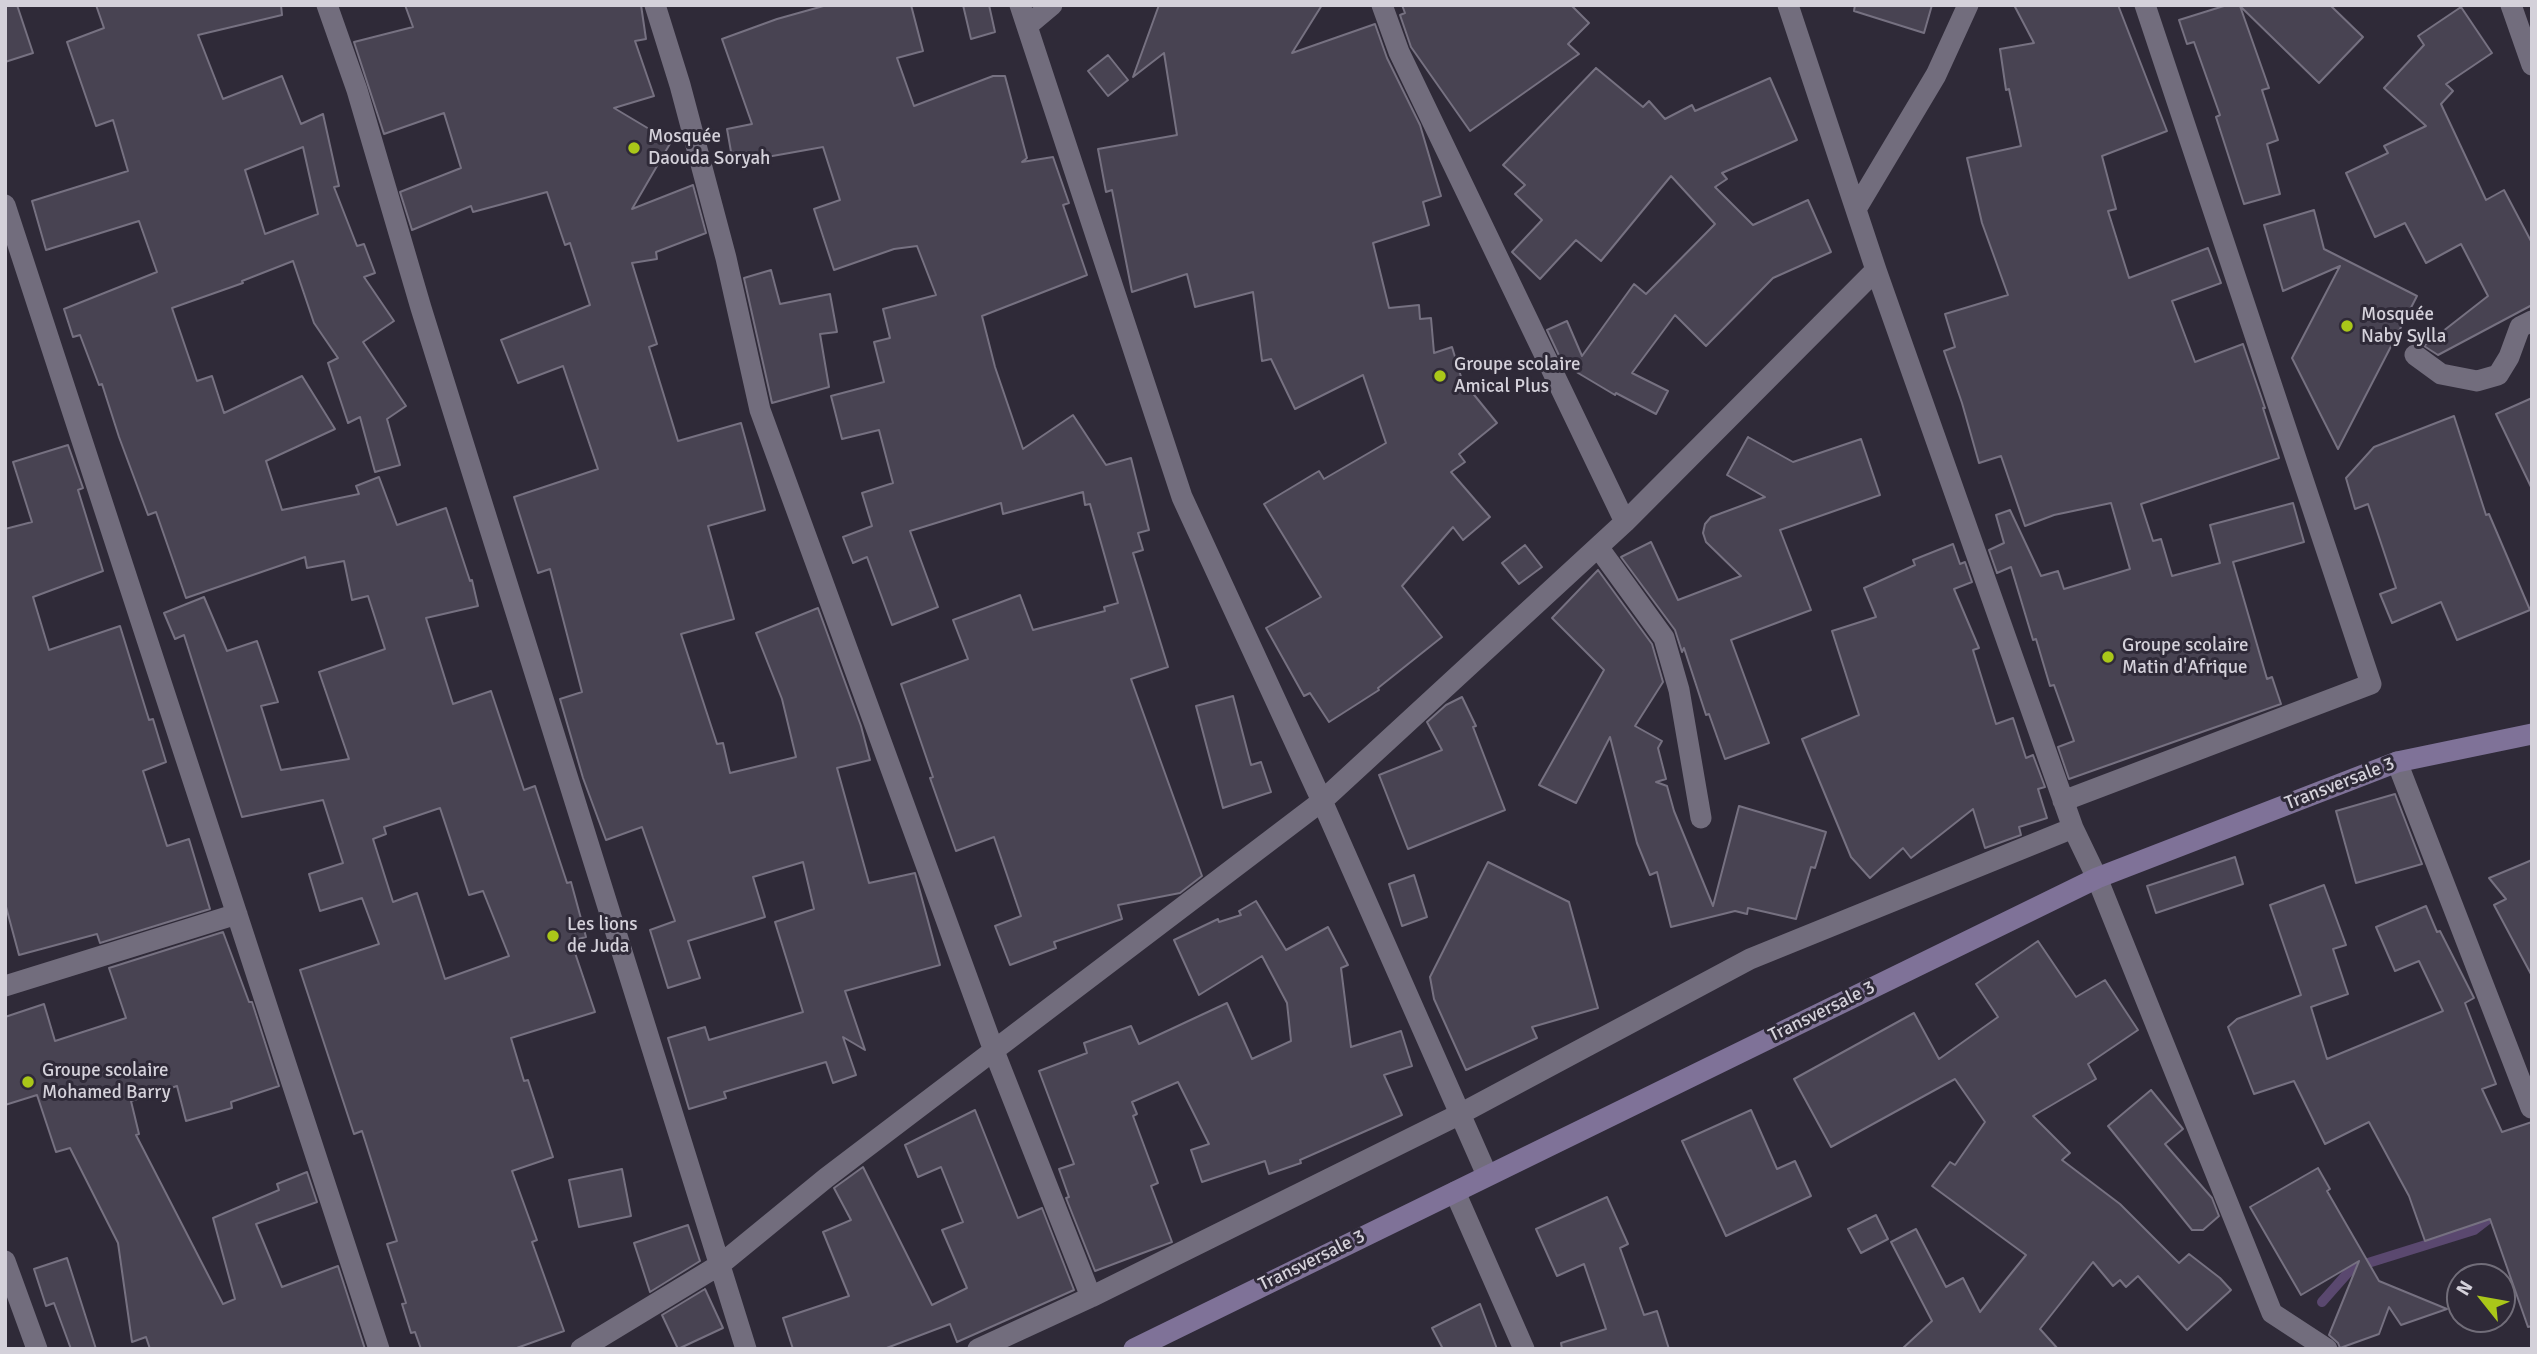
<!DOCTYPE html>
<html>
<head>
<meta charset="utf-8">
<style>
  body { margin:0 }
  #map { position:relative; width:2537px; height:1354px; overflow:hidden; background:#2f2a38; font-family:Signika,sans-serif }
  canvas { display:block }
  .frame { position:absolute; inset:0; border:7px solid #d4d1da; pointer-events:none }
  .north { position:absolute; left:2446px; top:1263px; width:70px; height:70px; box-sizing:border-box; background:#2f2a38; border:2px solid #716d79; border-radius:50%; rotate:301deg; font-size:19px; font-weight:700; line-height:28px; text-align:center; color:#d4d1da }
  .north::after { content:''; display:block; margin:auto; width:24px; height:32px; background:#aac719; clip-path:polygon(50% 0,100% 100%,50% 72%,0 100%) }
</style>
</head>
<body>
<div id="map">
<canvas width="2537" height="1354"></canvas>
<div class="frame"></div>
<div class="north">N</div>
</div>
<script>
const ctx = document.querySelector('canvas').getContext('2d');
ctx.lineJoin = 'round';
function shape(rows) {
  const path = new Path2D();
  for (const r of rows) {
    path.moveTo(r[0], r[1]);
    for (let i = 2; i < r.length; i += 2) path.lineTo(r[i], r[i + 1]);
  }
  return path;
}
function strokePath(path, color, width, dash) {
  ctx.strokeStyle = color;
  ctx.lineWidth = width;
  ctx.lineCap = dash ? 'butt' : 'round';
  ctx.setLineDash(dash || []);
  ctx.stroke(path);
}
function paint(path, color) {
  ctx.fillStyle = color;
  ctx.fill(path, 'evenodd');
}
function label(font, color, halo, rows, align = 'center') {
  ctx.font = font + ' Signika,sans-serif';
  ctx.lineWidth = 6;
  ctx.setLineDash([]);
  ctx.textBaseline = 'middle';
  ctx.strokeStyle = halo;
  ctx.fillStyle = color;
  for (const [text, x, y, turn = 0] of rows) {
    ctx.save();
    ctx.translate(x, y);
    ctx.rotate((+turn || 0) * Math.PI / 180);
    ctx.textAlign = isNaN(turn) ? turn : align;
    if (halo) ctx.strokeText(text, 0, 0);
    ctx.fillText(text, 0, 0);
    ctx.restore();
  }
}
strokePath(shape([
  [2322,1302,2352,1268,2474,1230,2496,1213]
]), '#5a486f', 10);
const building = shape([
  [5,5,17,5,33,53,5,62,5,5],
  [96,5,281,5,282,15,198,35,223,99,282,76,301,124,323,114,339,186,334,187,357,246,364,244,375,273,364,277,394,321,363,342,406,406,387,419,400,465,375,472,360,417,348,423,328,363,338,358,314,323,293,261,242,281,243,283,172,308,197,381,212,376,224,413,302,376,335,429,266,461,282,510,359,494,356,486,379,477,397,525,446,508,470,581,472,580,478,606,426,618,453,704,491,691,524,790,535,786,567,883,571,882,586,937,571,941,595,1012,511,1038,524,1081,528,1080,553,1157,512,1171,537,1240,532,1242,564,1331,514,1349,421,1349,415,1332,411,1333,402,1304,406,1303,387,1244,397,1241,362,1131,354,1134,300,970,379,944,362,898,320,911,309,874,343,863,323,800,242,817,184,635,175,639,164,613,204,597,227,651,257,641,278,702,261,706,281,770,349,759,319,672,385,649,368,596,352,600,344,561,307,568,305,557,186,598,156,512,148,515,119,437,102,384,99,385,80,335,73,337,64,309,157,272,139,221,46,250,32,201,128,171,113,120,96,126,67,42,104,28,96,5],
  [303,147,318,214,265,234,245,170,303,147],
  [440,808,469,895,483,891,509,956,445,979,417,893,393,902,373,839,386,834,384,827,440,808],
  [405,5,641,5,646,39,635,41,654,96,614,108,671,142,632,209,693,185,706,233,656,252,657,259,632,263,657,344,649,347,678,441,741,423,765,510,708,526,734,619,681,634,717,744,723,743,730,773,796,757,782,699,756,633,818,608,861,726,870,760,837,768,869,883,915,873,940,965,845,991,865,1050,843,1037,856,1075,833,1083,826,1062,724,1092,726,1098,689,1109,668,1038,705,1027,709,1040,803,1012,775,922,814,909,803,862,753,877,765,917,688,941,700,978,668,988,650,930,675,921,642,827,606,840,583,778,560,699,582,692,550,569,538,573,514,497,598,469,563,366,518,383,501,340,590,305,570,243,565,245,547,192,473,212,471,206,412,230,400,192,461,168,444,113,384,134,354,42,413,27,405,5],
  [827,5,911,5,923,51,897,58,914,106,993,76,1005,76,1027,158,1022,162,1053,157,1069,203,1063,205,1087,275,982,316,995,367,1023,449,1073,415,1106,465,1131,458,1149,530,1138,533,1143,550,1133,553,1168,667,1131,679,1202,876,1180,893,1118,905,1122,919,1054,942,1056,948,1010,965,995,926,1021,916,994,837,956,851,930,778,933,777,901,684,968,659,953,620,1020,595,1033,630,1105,611,1104,607,1118,603,1090,504,1085,505,1083,492,1003,514,1001,503,910,531,938,607,892,625,867,557,853,563,843,537,872,526,862,493,893,483,879,430,842,439,831,396,884,382,874,342,890,338,883,309,936,295,917,246,894,249,834,270,814,209,840,200,823,147,733,163,727,129,752,124,722,39,777,19,827,5],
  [963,5,989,5,995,32,971,39,963,5],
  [1159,5,1322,5,1292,53,1375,24,1387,58,1420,125,1441,196,1423,202,1429,225,1373,243,1389,308,1419,305,1420,319,1431,318,1434,353,1452,347,1462,380,1497,423,1459,454,1465,462,1451,472,1490,517,1463,540,1453,527,1402,586,1442,637,1378,688,1379,690,1329,722,1310,693,1304,696,1266,628,1321,597,1264,504,1319,471,1324,479,1386,443,1363,375,1295,409,1271,359,1262,361,1253,292,1195,307,1187,274,1132,292,1112,190,1106,192,1098,149,1177,135,1164,53,1133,77,1159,5],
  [1402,5,1571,5,1589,23,1568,44,1579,54,1470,131,1411,47,1400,15,1405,13,1402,5],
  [1855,5,1932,5,1924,33,1854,11,1855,5],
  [2014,5,2118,5,2167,131,2102,156,2116,209,2108,211,2129,278,2208,248,2221,283,2172,301,2195,362,2243,344,2265,408,2263,408,2279,458,2141,504,2153,541,2161,539,2172,576,2220,563,2210,525,2293,503,2304,542,2233,562,2267,679,2272,677,2281,704,2069,779,2058,747,2074,741,2054,685,2050,686,2036,639,2033,640,2011,567,1997,573,1989,550,2004,543,1996,515,2010,510,2041,576,2058,571,2064,589,2130,569,2111,503,2054,515,2025,526,2001,456,1979,463,1962,403,1944,351,1955,347,1945,314,2008,295,1982,223,1967,158,2021,146,2009,89,2006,90,2000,49,2034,43,2014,5],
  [2227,5,2330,5,2363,37,2319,83,2240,6,2269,88,2262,90,2278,140,2267,144,2280,194,2244,204,2216,117,2220,115,2194,42,2187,44,2179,20,2227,5],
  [2461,7,2492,53,2446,84,2453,91,2441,104,2486,200,2504,190,2532,243,2532,305,2438,355,2424,346,2488,296,2461,244,2426,263,2405,223,2375,237,2346,173,2388,153,2384,146,2426,126,2384,88,2424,45,2418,36,2461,7],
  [1108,55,1128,80,1108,96,1088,71,1108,55],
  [1596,68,1643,107,1649,101,1665,119,1692,105,1695,111,1770,78,1797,140,1722,173,1727,179,1715,187,1753,225,1808,200,1831,252,1773,278,1706,346,1675,315,1632,373,1668,391,1656,414,1616,393,1615,395,1563,364,1547,330,1567,321,1582,356,1634,284,1646,294,1715,224,1671,176,1601,261,1576,240,1540,279,1512,252,1542,220,1515,194,1525,185,1503,165,1596,68],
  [2314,210,2324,249,2417,296,2338,449,2292,358,2340,266,2283,291,2264,225,2314,210],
  [771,270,780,304,830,294,837,332,820,334,829,387,772,403,744,278,771,270],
  [2532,398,2532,489,2496,414,2532,398],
  [2454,416,2486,515,2489,514,2530,610,2457,640,2441,602,2392,623,2380,594,2396,588,2368,504,2355,509,2346,478,2374,447,2454,416],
  [1748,437,1793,462,1861,439,1880,495,1780,530,1811,610,1731,640,1769,743,1725,759,1709,714,1706,715,1684,648,1682,652,1675,630,1621,557,1651,542,1678,600,1741,576,1706,542,1703,533,1705,524,1711,517,1765,497,1727,475,1748,437],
  [68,445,83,488,78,490,103,571,33,597,49,650,120,626,149,720,153,719,166,762,143,771,167,846,189,839,210,909,100,943,97,934,19,955,5,903,5,529,32,522,13,462,68,445],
  [1953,544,1960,564,1965,562,1972,582,1954,589,1979,648,1973,650,1996,724,2013,718,2026,758,2033,755,2045,787,2038,789,2047,818,2019,827,2021,835,1985,848,1973,809,1911,858,1903,848,1870,878,1851,857,1802,739,1859,715,1832,631,1876,617,1864,588,1915,565,1913,560,1953,544],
  [1525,545,1542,567,1519,584,1502,563,1525,545],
  [1598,570,1652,644,1663,682,1635,726,1662,741,1658,748,1666,779,1656,782,1667,786,1674,811,1713,906,1739,806,1826,832,1815,868,1811,867,1796,919,1748,908,1747,914,1735,911,1671,927,1657,872,1650,875,1637,843,1610,737,1576,803,1539,785,1604,670,1552,618,1598,570],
  [1233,696,1251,765,1261,762,1271,792,1223,808,1196,706,1233,696],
  [1462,697,1476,726,1473,727,1505,810,1408,849,1379,775,1442,750,1427,722,1446,705,1462,697],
  [2395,794,2422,864,2356,883,2336,811,2395,794],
  [2235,857,2243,884,2156,913,2147,886,2235,857],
  [2532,860,2532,976,2494,905,2506,899,2489,878,2532,860],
  [1488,862,1569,902,1598,1008,1532,1027,1537,1038,1466,1070,1434,999,1430,977,1488,862],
  [1414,875,1427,917,1402,926,1389,884,1414,875],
  [2324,885,2346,945,2333,949,2348,994,2311,1007,2327,1059,2443,1011,2419,961,2395,971,2376,927,2426,906,2437,932,2440,931,2474,998,2465,1003,2496,1084,2482,1089,2502,1132,2532,1122,2532,1326,2528,1327,2490,1219,2425,1241,2409,1196,2369,1122,2325,1144,2294,1081,2254,1094,2228,1027,2237,1019,2301,995,2270,905,2324,885],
  [1256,901,1286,950,1328,927,1348,965,1341,968,1351,1047,1401,1031,1412,1066,1384,1075,1402,1115,1300,1160,1301,1163,1269,1174,1265,1161,1202,1182,1191,1150,1209,1144,1178,1082,1132,1102,1137,1114,1133,1116,1158,1183,1151,1186,1172,1242,1095,1271,1066,1198,1069,1197,1059,1169,1074,1164,1039,1071,1087,1053,1084,1043,1131,1026,1139,1044,1227,1003,1252,1059,1291,1041,1287,1003,1262,956,1199,995,1174,940,1218,919,1219,922,1241,915,1239,911,1256,901],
  [223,932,249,1002,252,1002,279,1086,231,1102,232,1108,186,1121,177,1086,131,1101,139,1134,136,1135,223,1304,235,1299,213,1218,279,1190,277,1184,307,1172,317,1202,256,1224,282,1287,338,1266,365,1349,150,1349,146,1337,132,1342,118,1243,70,1148,56,1152,37,1095,5,1105,5,1017,44,1004,55,1041,126,1018,109,968,223,932],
  [2038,941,2076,997,2105,980,2138,1030,2088,1064,2096,1079,2033,1116,2070,1153,2062,1160,2120,1204,2179,1263,2189,1254,2220,1278,2231,1290,2187,1330,2138,1276,2126,1287,2120,1280,2113,1286,2093,1262,2040,1329,2058,1349,1902,1349,1932,1321,1891,1242,1916,1229,1946,1287,1963,1278,1980,1312,2026,1255,1932,1186,1950,1162,1955,1165,1985,1122,1955,1079,1831,1147,1794,1079,1914,1013,1939,1059,1998,1017,1976,984,2038,941],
  [2151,1090,2183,1129,2165,1144,2212,1198,2219,1216,2203,1230,2192,1230,2108,1126,2151,1090],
  [975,1110,1018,1218,1042,1208,1074,1290,957,1342,950,1324,884,1349,793,1349,783,1318,849,1296,823,1232,851,1220,834,1188,863,1167,932,1305,967,1288,942,1230,963,1222,941,1167,918,1177,905,1145,975,1110],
  [1751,1110,1777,1169,1795,1161,1811,1196,1726,1236,1682,1141,1751,1110],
  [2318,1168,2330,1189,2327,1191,2379,1281,2447,1309,2401,1325,2389,1307,2379,1334,2340,1348,2338,1343,2329,1335,2359,1261,2301,1295,2250,1207,2318,1168],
  [622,1169,631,1216,579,1227,569,1180,622,1169],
  [1607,1197,1628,1244,1620,1248,1644,1315,1657,1311,1669,1349,1562,1349,1561,1343,1606,1329,1584,1264,1557,1276,1536,1229,1607,1197],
  [1876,1215,1888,1239,1861,1253,1848,1229,1876,1215],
  [688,1225,700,1261,650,1292,634,1243,688,1225],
  [67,1258,96,1349,71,1349,54,1303,46,1306,34,1269,67,1258],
  [705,1289,723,1328,678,1349,662,1315,705,1289],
  [1480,1304,1497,1349,1443,1349,1432,1328,1480,1304]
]);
paint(building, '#484352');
strokePath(building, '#767181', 2);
strokePath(shape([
  [327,5,357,90,421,308,746,1349],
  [655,5,680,85,726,258,760,410,994,1051,1091,1297],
  [1020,5,1182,497,1322,801,1487,1175],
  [1382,5,1399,52,1625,522],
  [1788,5,1876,270,2073,828,2097,878,2272,1313,2327,1349],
  [2511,5,2532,65],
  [1027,26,1052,5],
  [5,205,379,1349],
  [1856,209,1936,75,1968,5],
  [2415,355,2441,374,2477,381,2498,375,2509,357,2520,327,2532,321],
  [1598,547,1664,638,1679,690,1701,818],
  [2397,762,2531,1108],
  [2063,801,2371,684,2145,5],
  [5,986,237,914],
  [1455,1192,1524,1349],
  [5,1261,37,1349],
  [581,1349,721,1264,826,1178,1322,801,1625,522,1876,270],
  [978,1349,1091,1297,1460,1114,1750,959,2073,828]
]), '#726d7d', 21);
strokePath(shape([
  [1134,1349,2097,878,2397,762,2532,734]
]), '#7f7298', 21);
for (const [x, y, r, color] of [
  [634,148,7,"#aac719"],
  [2347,326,7,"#aac719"],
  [1440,376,7,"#aac719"],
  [2108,657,7,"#aac719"],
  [553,936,7,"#aac719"],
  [28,1082,7,"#aac719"]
]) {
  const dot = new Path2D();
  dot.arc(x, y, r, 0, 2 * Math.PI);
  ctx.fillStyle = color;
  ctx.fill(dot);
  strokePath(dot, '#2f2a38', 2.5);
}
label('19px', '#d4d1da', '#2f2a38', [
  ["Mosquée",648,137],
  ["Daouda Soryah",648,159],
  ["Mosquée",2361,315],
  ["Naby Sylla",2361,337],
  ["Groupe scolaire",1454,365],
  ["Amical Plus",1454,387],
  ["Groupe scolaire",2122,646],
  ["Matin d'Afrique",2122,668],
  ["Les lions",567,925],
  ["de Juda",567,947],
  ["Groupe scolaire",42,1071],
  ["Mohamed Barry",42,1093]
], 'left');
label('19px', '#d4d1da', '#2f2a38', [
  ["Transversale 3",2340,784,-21],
  ["Transversale 3",1822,1012,-26],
  ["Transversale 3",1312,1261,-26]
]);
</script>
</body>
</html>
